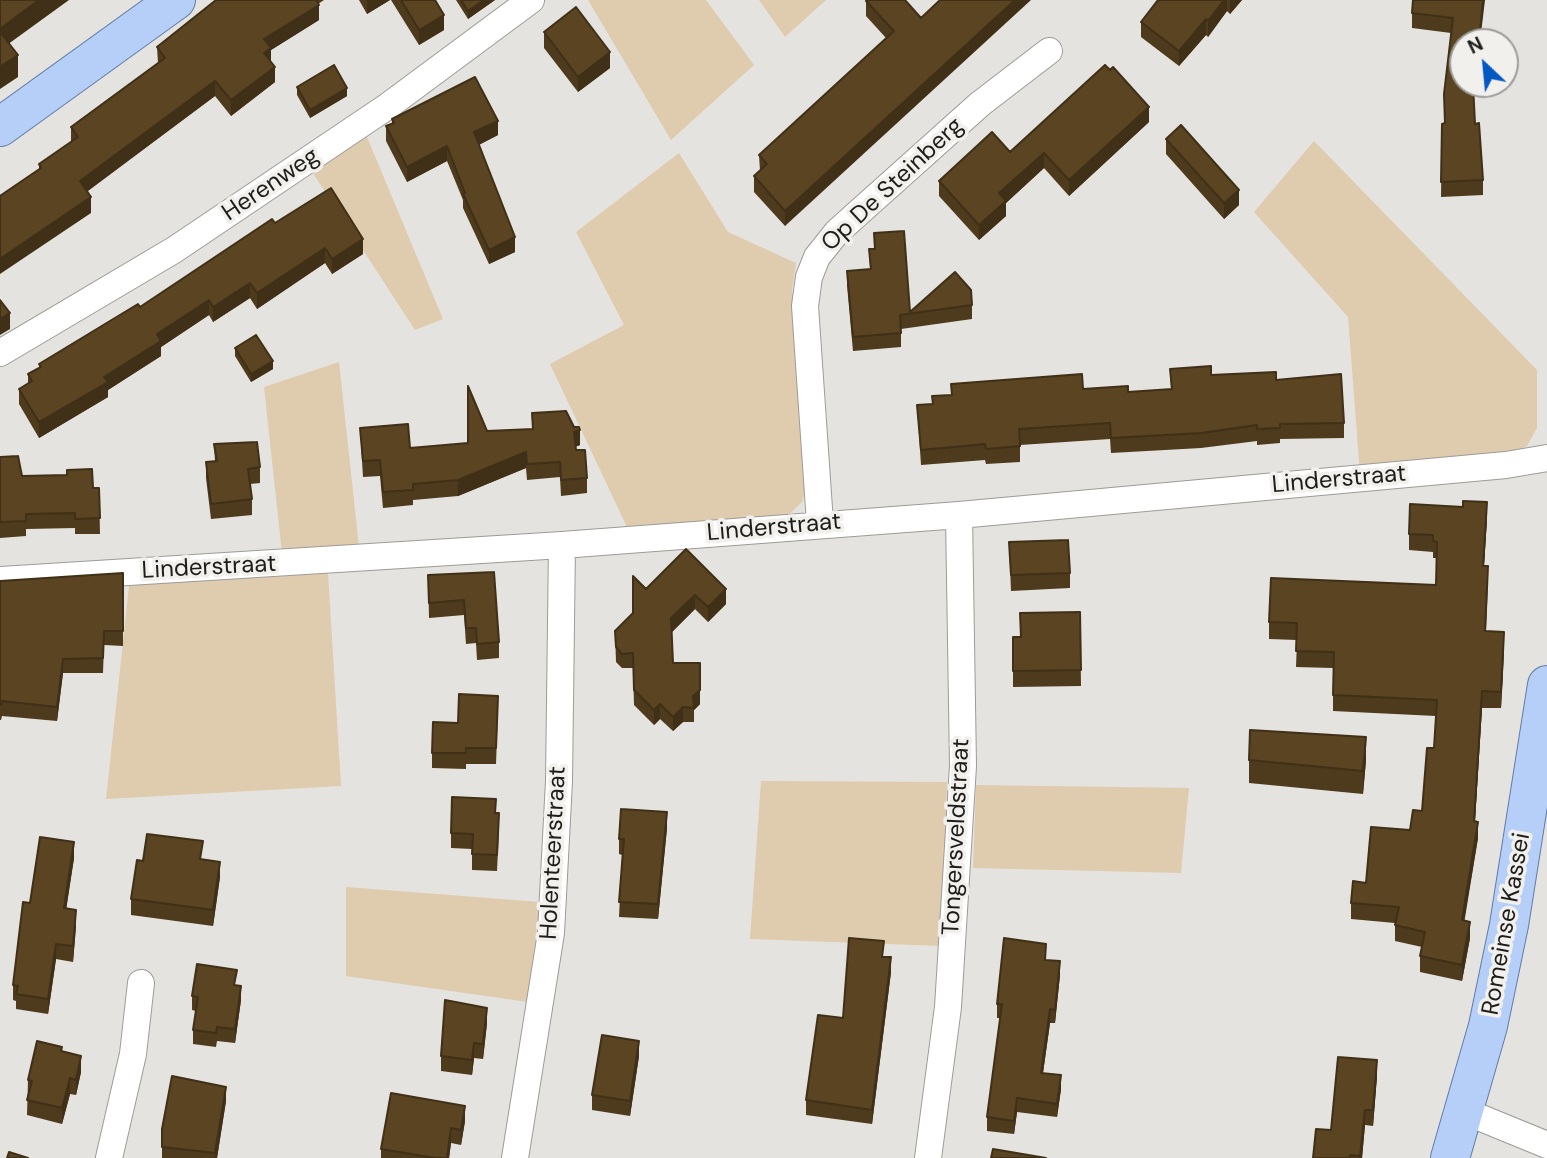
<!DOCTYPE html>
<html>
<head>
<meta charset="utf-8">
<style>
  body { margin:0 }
  #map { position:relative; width:1547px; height:1158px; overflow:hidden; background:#e5e3df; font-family:"DM Sans",sans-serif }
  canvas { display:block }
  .north { position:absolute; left:1449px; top:28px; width:70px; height:70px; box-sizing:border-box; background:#f2f0ec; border:2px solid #9d9c98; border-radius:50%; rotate:334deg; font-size:19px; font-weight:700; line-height:28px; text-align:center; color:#1e1d1b }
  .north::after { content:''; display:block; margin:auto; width:24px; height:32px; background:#0458c2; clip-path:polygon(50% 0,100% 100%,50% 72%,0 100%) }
</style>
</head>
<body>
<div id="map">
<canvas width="1547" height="1158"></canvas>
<div class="north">N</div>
</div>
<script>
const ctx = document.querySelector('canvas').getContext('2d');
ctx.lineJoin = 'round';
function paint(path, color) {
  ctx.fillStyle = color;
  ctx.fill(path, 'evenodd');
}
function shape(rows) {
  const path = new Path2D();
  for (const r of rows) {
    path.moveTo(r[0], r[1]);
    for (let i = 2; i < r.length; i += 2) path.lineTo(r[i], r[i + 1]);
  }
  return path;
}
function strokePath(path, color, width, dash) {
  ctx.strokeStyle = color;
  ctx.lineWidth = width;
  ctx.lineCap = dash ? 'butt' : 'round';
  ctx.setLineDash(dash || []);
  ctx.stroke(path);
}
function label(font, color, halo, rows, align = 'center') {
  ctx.font = font + ' "DM Sans",sans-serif';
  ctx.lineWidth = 7;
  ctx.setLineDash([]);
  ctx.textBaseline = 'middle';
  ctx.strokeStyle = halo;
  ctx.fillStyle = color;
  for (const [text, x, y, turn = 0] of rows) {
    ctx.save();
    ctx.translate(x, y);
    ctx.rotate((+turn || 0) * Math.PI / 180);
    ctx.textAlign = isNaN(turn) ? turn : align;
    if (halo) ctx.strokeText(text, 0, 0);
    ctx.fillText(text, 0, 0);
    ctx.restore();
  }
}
paint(shape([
  [588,0,706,0,754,65,671,140],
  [759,0,826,0,785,37],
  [364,130,443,319,415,330,309,167],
  [1314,141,1537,370,1537,428,1527,446,1506,456,1360,474,1348,317,1254,212],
  [679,153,728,232,796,263,792,290,806,488,802,502,787,516,627,527,550,364,624,325,576,232],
  [339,362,359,547,282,553,264,387],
  [244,572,254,578,328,573,341,786,106,799,130,577],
  [761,781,947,782,942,946,750,939],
  [976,785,1189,788,1181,873,973,868],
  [346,887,540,902,528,1002,346,976]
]), '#dfcbae');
const street = shape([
  [0,353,174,250,388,106,531,0],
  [820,523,805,306,809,277,817,257,837,232,980,104,1049,51],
  [0,580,562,545,959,515,1506,465,1547,458],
  [1464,1111,1547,1145],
  [109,1158,133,1054,141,983],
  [515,1158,551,933,559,781,562,545],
  [928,1158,948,1007,963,766,959,515]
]);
const primary = shape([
  [0,127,176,0],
  [1450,1158,1488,1026,1509,925,1547,685]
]);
strokePath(street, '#9d9b97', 28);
strokePath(primary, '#607ca7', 40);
strokePath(street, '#fff', 26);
strokePath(primary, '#b5cff8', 38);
paint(shape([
  [216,0,324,0,318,4,319,20,271,50,271,62,275,82,231,116,215,96,87,191,91,213,39,169,39,164,71,143,71,127,158,63,157,47],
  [359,0,390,0,367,14],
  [391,0,435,0,444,30,419,45],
  [456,0,495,0,468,19],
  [1158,0,1242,0,1230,14,1227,11,1208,37,1206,35,1179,66,1141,37,1141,22],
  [1485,0,1463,42,1483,180,1483,195,1441,197,1442,124,1445,124,1444,94,1451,33,1412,28,1412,13],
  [866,1,921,18,785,226,754,192,754,176,760,171,759,155,886,38,866,16],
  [544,32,610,68,578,92,544,48],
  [297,87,347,96,310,118,297,95],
  [392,119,498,135,479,145,515,252,489,264,463,208,463,200,447,161,407,182,386,141,386,126,392,124],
  [1149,122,1069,196,1044,168,1006,203,1006,216,979,240,939,196,939,181,1010,152],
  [1166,139,1239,205,1224,219,1166,154],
  [275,223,363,254,332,274,325,263,257,309,250,298,213,322,209,315,161,347,161,356,108,390,108,397,39,438,19,404,19,389,28,383,28,374,39,368,39,364,140,307],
  [874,233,910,312,972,305,972,319,901,329,901,347,853,351,847,285,847,271,870,269,869,249,874,249],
  [235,348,273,369,251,382,235,356],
  [1170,369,1211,375,1276,380,1344,423,1344,438,1280,439,1280,443,1257,445,1257,441,1201,448,1111,453,1110,439,1020,445,1020,462,986,464,985,460,921,465,917,405,932,404,932,396,951,395,951,384,1128,392,1171,389],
  [532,413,574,427,580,445,575,447,576,450,587,478,587,493,561,496,560,477,527,480,526,468,458,496,413,500,413,505,383,508,380,476,363,477,360,428,410,448,468,443,487,431,532,429],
  [214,444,260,467,260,483,250,484,252,499,252,515,211,519,206,478,206,462,215,461],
  [0,457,22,476,93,488,99,488,100,534,75,534,75,528,26,529,26,536,0,538],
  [1487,518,1484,566,1488,582,1486,631,1504,648,1503,673,1501,708,1482,708,1475,821,1478,838,1464,920,1470,938,1462,981,1420,972,1420,956,1422,947,1395,941,1395,923,1351,919,1351,903,1366,883,1410,830,1422,811,1434,748,1436,716,1333,711,1333,668,1296,667,1297,640,1269,639,1269,622,1436,585,1437,558,1433,558,1433,552,1409,550,1409,534],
  [1009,542,1070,573,1070,588,1011,591],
  [686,549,726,604,708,622,695,609,672,632,673,663,700,704,694,710,694,722,683,722,673,731,660,719,654,725,634,705,633,668,622,668,616,662,615,631,633,613,646,589],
  [494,572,499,642,499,658,477,660,476,643,466,644,464,615,429,618,428,575],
  [123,573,123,646,104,645,103,673,63,673,57,721,2,716,1,720,0,720,0,581],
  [1080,612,1081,686,1013,687,1013,637,1020,637],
  [498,711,496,764,466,764,466,769,432,768,432,753,458,723],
  [1249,760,1366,760,1363,794,1249,783],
  [496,813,499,829,497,871,472,870,472,849,451,848,451,833],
  [667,828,658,919,619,917,622,855,619,854,619,839],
  [74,858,66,909,76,926,73,962,56,959,48,1014,16,1009,16,1001,13,1000,13,985,30,903],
  [202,859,220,877,213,926,131,915,131,899,143,861],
  [883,957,891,972,872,1124,806,1115,806,1100],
  [1046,960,1060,975,1055,1023,1050,1023,1043,1073,1061,1089,1057,1117,1017,1112,1014,1134,987,1131,987,1117,1000,1018,997,1018,997,1004],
  [236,986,241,1000,235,1043,217,1041,216,1047,193,1044,193,1030,196,1011,192,1010,192,996],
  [487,1023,483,1059,474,1058,472,1075,441,1071,441,1056],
  [62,1052,81,1072,76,1095,70,1094,62,1124,27,1115,28,1080],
  [639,1056,630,1116,592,1110,592,1095],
  [1377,1076,1373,1126,1365,1125,1362,1158,1313,1158,1331,1130],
  [226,1101,217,1158,162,1158,162,1129],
  [465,1121,461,1145,451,1143,449,1158,381,1158,381,1149]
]), '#4e3a1c');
paint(shape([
  [39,0,69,0,0,50,0,29],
  [367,0,390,0,367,14],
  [484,0,495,0,468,19,468,11],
  [1015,0,1031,0,785,226,785,211],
  [1224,0,1227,0,1227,11,1208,37,1208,21],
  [1230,0,1242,0,1230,14],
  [1483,0,1485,0,1480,42,1479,42],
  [319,5,319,20,271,50,271,63,264,68,264,39],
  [444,15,444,30,419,45,419,30],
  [1206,19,1206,35,1179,66,1179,51],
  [610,52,610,68,578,92,578,77],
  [18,55,18,77,0,89,0,67],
  [275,67,275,82,231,116,231,100],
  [215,81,215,96,80,197,80,181],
  [347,88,347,96,310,118,310,110],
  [1149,107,1149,122,1069,196,1069,180],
  [498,121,498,135,474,147,474,132],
  [447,146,447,161,407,182,407,167],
  [1044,153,1044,168,1006,203,1006,216,979,240,979,225,999,193],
  [1239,190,1239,205,1224,219,1224,203],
  [91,197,91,213,0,274,0,259],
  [515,237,515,252,489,264,489,250],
  [363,239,363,254,332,274,332,259],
  [325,248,325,263,257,309,257,293],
  [250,283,250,298,213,322,213,307],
  [209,300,209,315,161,347,161,356,108,390,108,397,39,438,39,422,157,334],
  [10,313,10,329,0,335,0,319],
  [273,361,273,369,251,382,251,374],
  [580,430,580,445,574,447,574,432],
  [526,452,526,468,458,496,458,480],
  [1487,502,1487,518,1483,582,1483,566],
  [726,589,726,604,708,622,708,607],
  [695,595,695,609,671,633,671,618],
  [1504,632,1504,648,1501,708,1501,692],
  [63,659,63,673,57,721,57,707],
  [700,690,700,704,694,710,693,696],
  [1482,691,1482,708,1474,837,1474,821],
  [660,704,660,719,654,725,654,710],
  [683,707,683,722,673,731,673,717],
  [1366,737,1366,760,1363,794,1363,771],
  [667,812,667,828,658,919,658,904],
  [1478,822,1478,838,1462,936,1462,920],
  [74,842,74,858,64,924,64,908],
  [220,862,220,877,213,926,213,910],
  [76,910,76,926,73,962,73,946],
  [1470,922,1470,938,1462,981,1462,965],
  [56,944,56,959,48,1014,48,999],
  [891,957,891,972,872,1124,872,1110],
  [1060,961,1060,975,1055,1023,1055,1010],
  [241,986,241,1000,235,1043,235,1029],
  [487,1008,487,1023,483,1059,483,1044],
  [1050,1009,1050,1023,1041,1087,1041,1073],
  [639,1041,639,1056,630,1116,630,1101],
  [474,1043,474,1058,472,1075,472,1060],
  [81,1056,81,1072,76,1095,76,1080],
  [1377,1060,1377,1076,1373,1126,1373,1110],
  [1061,1075,1061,1089,1057,1117,1057,1104],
  [70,1078,70,1094,62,1124,62,1108],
  [226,1087,226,1101,217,1158,215,1158],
  [1017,1098,1017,1112,1014,1134,1014,1121],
  [465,1106,465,1121,461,1145,461,1130],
  [1365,1110,1365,1125,1362,1158,1360,1158],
  [451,1128,451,1143,449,1158,447,1158]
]), '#403017');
const building = shape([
  [0,0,39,0,0,29,0,0],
  [216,0,316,0,319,5,264,39,271,48,264,53,275,67,231,100,215,81,80,181,91,197,0,259,0,196,41,168,39,164,78,137,71,127,165,58,157,47,216,0],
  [401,0,435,0,444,15,419,30,401,0],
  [461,0,484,0,468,11,461,0],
  [867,0,905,0,921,18,940,0,1015,0,785,211,754,176,767,164,759,155,894,31,866,1,867,0],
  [1158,0,1224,0,1208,21,1206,19,1179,51,1141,22,1158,0],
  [1413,0,1483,0,1479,42,1463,42,1463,84,1473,84,1475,124,1479,123,1483,180,1441,182,1442,124,1445,123,1444,94,1453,18,1412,13,1413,0],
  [576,7,610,52,578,77,544,32,576,7],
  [0,32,18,55,0,67,0,32],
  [334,65,347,88,310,110,297,87,334,65],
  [1105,65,1110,70,1113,67,1149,107,1069,180,1044,153,999,193,1006,201,979,225,939,181,992,132,1010,152,1105,65],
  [475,77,498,121,474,132,515,237,489,250,463,194,465,193,447,146,407,167,386,126,394,123,392,119,475,77],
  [1181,125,1239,190,1224,203,1166,139,1181,125],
  [331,188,363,239,332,259,325,248,257,293,250,283,213,307,209,300,157,334,161,341,104,377,108,382,39,422,19,389,32,381,28,374,41,367,39,364,138,304,140,307,272,219,275,223,331,188],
  [904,231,910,312,955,272,971,290,972,305,900,315,901,333,853,337,847,271,871,269,869,249,875,249,874,233,904,231],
  [0,300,10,313,0,319,0,300],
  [256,335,273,361,251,374,235,348,256,335],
  [1211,366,1211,375,1276,372,1276,380,1341,374,1344,423,1280,424,1280,428,1257,429,1257,425,1201,433,1111,438,1110,423,1019,429,1020,446,986,449,985,444,921,450,917,405,933,404,932,396,952,395,951,384,1082,374,1083,389,1128,386,1128,392,1172,389,1170,369,1211,366],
  [468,386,487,431,533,429,532,413,566,411,574,427,579,427,580,430,574,432,576,450,585,450,587,478,561,480,560,462,527,464,526,452,458,480,413,484,413,490,383,492,380,460,363,461,360,428,408,424,410,448,468,443,468,386],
  [257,442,260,467,248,469,252,499,211,504,206,462,217,461,214,444,257,442],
  [18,456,22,476,67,475,67,470,92,469,93,488,99,488,100,518,75,519,75,513,26,514,26,521,0,522,0,457,18,456],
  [1463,501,1487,502,1483,566,1488,566,1485,631,1504,632,1501,692,1482,691,1474,821,1478,822,1462,920,1470,922,1462,965,1420,956,1425,932,1395,925,1399,907,1351,903,1353,881,1366,883,1371,827,1410,830,1413,810,1422,811,1427,748,1434,748,1437,700,1333,695,1334,652,1296,651,1297,623,1269,622,1271,578,1436,585,1437,542,1433,541,1433,535,1409,534,1410,504,1463,507,1463,501],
  [1068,540,1070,573,1011,575,1009,542,1068,540],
  [686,549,726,589,708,607,695,595,671,618,673,663,700,663,700,690,693,696,694,708,683,707,673,717,660,704,654,710,634,690,633,653,622,654,616,647,615,631,633,613,633,576,646,589,686,549],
  [494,572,499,642,477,644,476,628,466,628,464,600,429,603,428,575,494,572],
  [123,573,123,631,104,631,103,658,63,659,57,707,2,701,1,705,0,705,0,581,123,573],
  [1080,612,1081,670,1013,671,1013,637,1021,637,1020,613,1080,612],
  [459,694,498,696,496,748,466,748,466,753,432,753,433,722,458,723,459,694],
  [1250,730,1366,737,1363,771,1249,760,1250,730],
  [452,797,496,799,495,813,499,813,497,855,472,854,473,834,451,833,452,797],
  [621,809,667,812,658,904,619,902,624,839,619,839,621,809],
  [147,834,203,841,200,859,220,862,213,910,131,899,137,860,143,861,147,834],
  [40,837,74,842,64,908,76,910,73,946,56,944,48,999,16,994,18,986,13,985,23,902,30,903,40,837],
  [849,938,884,941,882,957,891,957,872,1110,806,1100,818,1015,843,1018,849,938],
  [1004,938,1046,944,1045,960,1060,961,1055,1010,1050,1009,1041,1073,1061,1075,1057,1104,1017,1098,1014,1121,987,1117,1002,1004,997,1004,1004,938],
  [197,964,237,970,234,985,241,986,235,1029,217,1027,216,1033,193,1030,198,997,192,996,197,964],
  [445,1000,487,1008,483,1044,474,1043,472,1060,441,1056,445,1000],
  [602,1035,639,1041,630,1101,592,1095,602,1035],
  [37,1041,62,1047,61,1051,81,1056,76,1080,70,1078,62,1108,27,1100,32,1081,28,1080,37,1041],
  [1338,1057,1377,1060,1373,1110,1365,1110,1360,1156,1350,1155,1350,1158,1313,1158,1316,1129,1331,1130,1338,1057],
  [172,1076,226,1087,215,1153,162,1147,162,1129,172,1076],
  [391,1093,465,1106,461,1130,451,1128,447,1158,435,1158,381,1149,391,1093],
  [993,1149,1046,1158,991,1158,993,1149],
  [9,1152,28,1158,7,1158,9,1152]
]);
paint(building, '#5b4421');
strokePath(building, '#403017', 2);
label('24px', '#1e1d1b', '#f2f0ec', [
  ["Herenweg",271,185,-34],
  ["Op De Steinberg",893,185,-43],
  ["Linderstraat",1339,480,-5],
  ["Linderstraat",774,528,-5],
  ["Linderstraat",209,568,-3],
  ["Tongersveldstraat",957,837,-87],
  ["Holenteerstraat",554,853,-87],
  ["Romeinse Kassei",1507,924,-80]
]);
</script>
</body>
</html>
